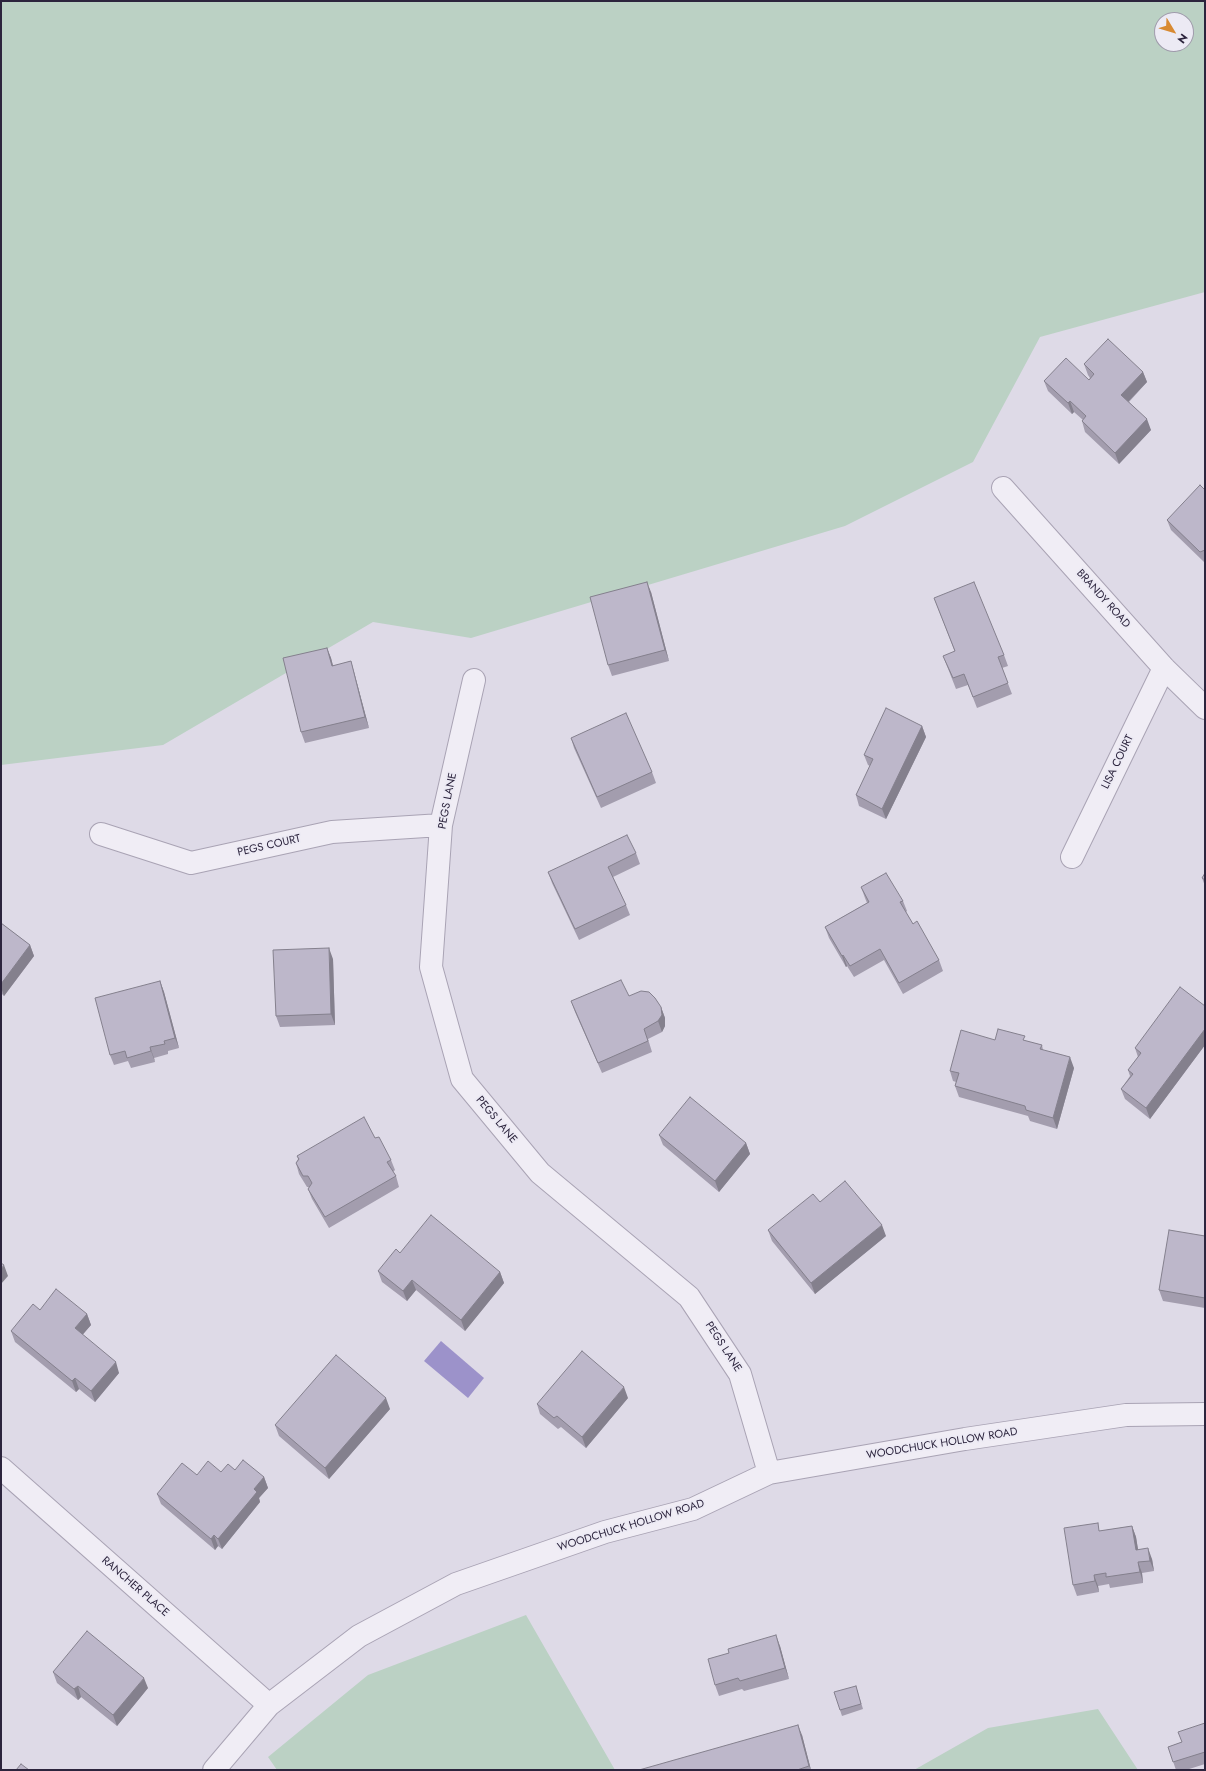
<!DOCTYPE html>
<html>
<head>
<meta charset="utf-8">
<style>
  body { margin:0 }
  #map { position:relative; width:1206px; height:1771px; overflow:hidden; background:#dedae7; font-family:Jost,sans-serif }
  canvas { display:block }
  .frame { position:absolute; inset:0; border:2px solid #2c243d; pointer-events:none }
  .north { position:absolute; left:1154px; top:12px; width:40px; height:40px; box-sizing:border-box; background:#eceaf4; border:1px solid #9f9bab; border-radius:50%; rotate:128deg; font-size:11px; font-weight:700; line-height:16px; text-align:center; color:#2c243d }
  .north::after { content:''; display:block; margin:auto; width:14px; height:18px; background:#d88a32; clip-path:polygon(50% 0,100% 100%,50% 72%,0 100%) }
</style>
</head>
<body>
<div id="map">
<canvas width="1206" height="1771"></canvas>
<div class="frame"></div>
<div class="north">N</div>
</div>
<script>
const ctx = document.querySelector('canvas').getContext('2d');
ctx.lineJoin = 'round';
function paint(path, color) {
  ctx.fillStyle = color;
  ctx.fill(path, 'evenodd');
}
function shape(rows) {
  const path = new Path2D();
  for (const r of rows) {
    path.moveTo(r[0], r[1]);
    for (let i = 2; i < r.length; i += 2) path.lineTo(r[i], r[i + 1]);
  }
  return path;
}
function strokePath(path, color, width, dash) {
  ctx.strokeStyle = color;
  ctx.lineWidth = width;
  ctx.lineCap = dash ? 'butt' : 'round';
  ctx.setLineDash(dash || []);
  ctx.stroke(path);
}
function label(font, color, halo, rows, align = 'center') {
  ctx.font = font + ' Jost,sans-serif';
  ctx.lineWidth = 3.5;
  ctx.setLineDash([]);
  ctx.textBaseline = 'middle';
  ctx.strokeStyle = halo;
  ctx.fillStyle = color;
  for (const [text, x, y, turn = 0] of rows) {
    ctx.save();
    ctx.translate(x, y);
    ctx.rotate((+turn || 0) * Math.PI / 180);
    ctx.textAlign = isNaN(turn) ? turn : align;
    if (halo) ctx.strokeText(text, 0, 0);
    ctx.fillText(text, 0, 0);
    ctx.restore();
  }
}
paint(shape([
  [1,1,1205,1,1205,292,1040,337,973,462,845,526,471,638,373,622,163,745,1,765],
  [1162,20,1186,20,1186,44,1162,44],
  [526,1615,615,1770,277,1770,268,1757,368,1675],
  [1098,1709,1138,1770,914,1770,988,1728]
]), '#bbd1c4');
paint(shape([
  [441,1341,484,1378,468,1398,424,1361]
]), '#9c92ca');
const street = shape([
  [1003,488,1164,668,1205,708],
  [474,680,441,825,431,967,462,1079,540,1173,689,1297,740,1374,769,1473],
  [101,834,191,863,332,832,441,825],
  [1072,857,1164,668],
  [1,1468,269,1705],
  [214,1770,269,1705,359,1636,456,1584,605,1532,693,1509,769,1473,965,1439,1126,1415,1205,1414]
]);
strokePath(street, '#a9a3b4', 24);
strokePath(street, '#f0edf5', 22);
paint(shape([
  [1084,364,1143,372,1147,382,1129,402,1151,430,1119,464,1085,432,1082,421,1083,420,1074,412,1072,414,1048,391,1044,381,1089,380,1090,378,1088,375],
  [1205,490,1205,562,1204,562,1171,530,1167,520],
  [651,592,669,661,612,676,608,665],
  [934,598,1004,655,1008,666,1002,668,1012,694,977,708,968,685,956,689,943,656,955,652],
  [327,648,331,658,333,666,351,661,354,672,369,728,305,743,301,732],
  [922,726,926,737,886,819,859,806,856,795,870,766,868,765,864,755],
  [571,738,652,772,656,783,601,808,574,748],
  [636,853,640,864,613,877,626,905,630,915,579,940,552,883,548,872],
  [1205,873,1205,886,1202,878],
  [861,887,903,901,907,911,906,912,913,924,939,960,943,971,903,994,884,960,854,977,847,966,846,967,829,938,825,927,867,903,865,898],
  [1,923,30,945,34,956,4,996,1,993],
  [333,959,335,1025,280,1027,276,1016],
  [160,981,164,992,179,1048,168,1051,168,1054,154,1058,155,1062,131,1068,128,1061,114,1065,110,1055],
  [571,1001,661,1007,665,1018,665,1026,662,1032,648,1039,652,1052,602,1073,575,1012],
  [1205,1006,1205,1045,1150,1119,1125,1099,1121,1089,1130,1076,1128,1070,1138,1057,1135,1048],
  [995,1040,1026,1041,1042,1045,1043,1050,1074,1068,1057,1129,1030,1121,1028,1116,959,1097,955,1086,956,1082,953,1081,950,1071],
  [659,1135,746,1143,750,1154,719,1192,663,1145],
  [375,1138,391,1160,395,1170,393,1172,396,1176,399,1187,329,1228,312,1199,308,1189,309,1187,307,1187,299,1174,296,1163,298,1159,297,1156],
  [820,1202,886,1236,815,1294,772,1241,768,1230],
  [1205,1236,1205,1308,1163,1301,1159,1290],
  [400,1253,500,1272,504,1283,465,1331,416,1290,407,1301,382,1282,378,1271],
  [40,1310,87,1314,91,1325,82,1335,119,1373,95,1402,79,1389,76,1392,15,1342,11,1331],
  [628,1398,586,1448,561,1427,558,1429,540,1414,537,1404],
  [390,1409,329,1479,279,1436,275,1425],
  [235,1470,264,1477,268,1488,259,1498,260,1502,222,1549,218,1546,215,1550,161,1504,157,1494,197,1475],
  [1132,1526,1136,1537,1138,1550,1152,1559,1154,1571,1142,1573,1143,1583,1110,1588,1109,1584,1098,1586,1099,1592,1077,1596,1073,1585,1100,1531],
  [780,1646,789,1679,744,1691,742,1689,719,1696,715,1685],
  [53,1672,148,1688,117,1726,81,1697,78,1700,57,1683],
  [856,1686,863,1709,842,1716,840,1710],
  [1205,1723,1205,1764,1186,1770,1176,1770,1168,1747,1182,1742],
  [802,1735,811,1770,639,1770]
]), '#a39dae');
paint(shape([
  [1143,372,1147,382,1125,405,1121,395],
  [1070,401,1074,412,1072,414,1068,403],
  [1147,419,1151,430,1119,464,1115,453],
  [647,582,651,592,669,661,665,650],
  [327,648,331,658,336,677,332,666],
  [351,661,354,672,369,728,365,717],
  [922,726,926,737,886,819,882,809],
  [30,945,34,956,4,996,1,987,1,984],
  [329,948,333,959,335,1025,331,1014],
  [843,955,847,966,846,967,842,956],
  [160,981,164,992,179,1048,175,1038],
  [661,1007,665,1018,665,1026,662,1032,658,1021],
  [1205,1029,1205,1045,1150,1119,1146,1108],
  [150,1047,154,1058,155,1062,151,1051],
  [1070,1057,1074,1068,1057,1129,1053,1118],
  [746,1143,750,1154,719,1192,715,1181],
  [882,1225,886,1236,815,1294,811,1283],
  [4,1265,8,1276,1,1284,1,1269],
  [500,1272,504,1283,465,1331,461,1320],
  [412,1280,416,1290,407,1301,403,1291],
  [87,1314,91,1325,79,1339,75,1328],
  [116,1362,119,1373,95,1402,91,1391],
  [75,1378,79,1389,76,1392,72,1381],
  [624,1387,628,1398,586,1448,582,1437],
  [386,1398,390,1409,329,1479,325,1468],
  [264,1477,268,1488,259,1498,260,1502,222,1549,218,1539,254,1489],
  [1132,1526,1136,1537,1140,1561,1136,1550],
  [214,1535,218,1546,215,1550,211,1539],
  [1148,1548,1152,1559,1154,1571,1150,1561],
  [1138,1562,1142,1573,1143,1583,1140,1572],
  [1094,1575,1098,1586,1099,1592,1095,1581],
  [776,1635,780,1646,789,1679,785,1668],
  [144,1678,148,1688,117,1726,113,1715],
  [78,1686,81,1697,78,1700,74,1689],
  [798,1725,802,1735,811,1770,809,1766]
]), '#84808d');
const building = shape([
  [1108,339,1143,372,1121,395,1147,419,1115,453,1082,421,1086,416,1070,401,1068,403,1044,381,1066,358,1089,380,1094,374,1084,364,1108,339],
  [1200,485,1205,490,1205,550,1200,552,1167,520,1200,485],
  [647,582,665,650,608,665,590,597,647,582],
  [974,582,1004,655,998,657,1008,683,973,697,964,674,953,678,943,656,955,651,934,598,974,582],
  [327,648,332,666,351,661,365,717,301,732,283,658,327,648],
  [886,708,922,726,882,809,856,795,873,759,864,755,886,708],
  [626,713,652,772,597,797,571,738,626,713],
  [627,835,636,853,608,867,626,905,575,929,548,872,627,835],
  [886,873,903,901,900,902,913,924,917,921,939,960,899,983,880,949,850,966,843,955,842,956,825,927,869,902,861,887,886,873],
  [1205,873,1205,880,1202,878,1205,873],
  [1,923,30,945,1,984,1,923],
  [329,948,331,1014,276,1016,273,950,329,948],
  [621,980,629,996,641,991,649,992,655,998,661,1007,662,1015,658,1021,644,1029,648,1041,598,1063,571,1001,621,980],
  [160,981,175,1038,164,1041,165,1044,150,1047,151,1051,127,1058,125,1051,110,1055,95,998,160,981],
  [1180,987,1205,1006,1205,1029,1146,1108,1121,1089,1133,1074,1128,1070,1141,1053,1135,1048,1180,987],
  [998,1029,1025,1036,1023,1040,1042,1045,1040,1049,1070,1057,1053,1118,1026,1110,1025,1106,955,1086,959,1073,950,1071,961,1030,995,1040,998,1029],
  [690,1097,746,1143,715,1181,659,1135,690,1097],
  [364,1117,375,1138,379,1137,391,1160,387,1162,396,1176,325,1217,308,1189,312,1183,308,1176,303,1176,296,1163,299,1159,297,1156,364,1117],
  [845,1181,882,1225,811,1283,768,1230,813,1194,820,1202,845,1181],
  [431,1215,500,1272,461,1320,412,1280,403,1291,378,1271,396,1249,400,1253,431,1215],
  [1169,1230,1205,1236,1205,1298,1159,1290,1169,1230],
  [1,1263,4,1265,1,1269,1,1263],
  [56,1289,87,1314,75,1328,116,1362,91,1391,75,1378,72,1381,11,1331,33,1304,40,1310,56,1289],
  [582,1351,624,1387,582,1437,557,1416,554,1418,537,1404,582,1351],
  [336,1355,386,1398,325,1468,275,1425,336,1355],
  [243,1460,264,1477,254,1489,257,1492,218,1539,214,1535,211,1539,157,1494,182,1463,197,1475,208,1461,221,1472,228,1464,235,1470,243,1460],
  [1098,1523,1099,1531,1132,1526,1136,1550,1148,1548,1150,1561,1138,1562,1140,1572,1106,1577,1106,1573,1094,1575,1095,1581,1073,1585,1064,1528,1098,1523],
  [87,1631,144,1678,113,1715,78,1686,74,1689,53,1672,87,1631],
  [776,1635,785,1668,740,1681,738,1678,715,1685,708,1659,729,1653,728,1649,776,1635],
  [856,1686,861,1704,840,1710,834,1692,856,1686],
  [1205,1723,1205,1752,1173,1762,1168,1747,1182,1742,1178,1732,1205,1723],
  [798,1725,809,1766,797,1770,639,1770,798,1725],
  [21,1764,29,1770,16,1770,21,1764]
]);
paint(building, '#bdb7ca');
strokePath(building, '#84808d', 1);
label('11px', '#2c243d', '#eceaf4', [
  ["BRANDY ROAD",1103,599,48],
  ["LISA COURT",1118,762,-64],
  ["PEGS LANE",448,801,-79],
  ["PEGS COURT",269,846,-13],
  ["PEGS LANE",496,1120,50],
  ["PEGS LANE",723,1347,57],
  ["WOODCHUCK HOLLOW ROAD",942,1444,-9],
  ["WOODCHUCK HOLLOW ROAD",631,1526,-17],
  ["RANCHER PLACE",135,1587,41]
]);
</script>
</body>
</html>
